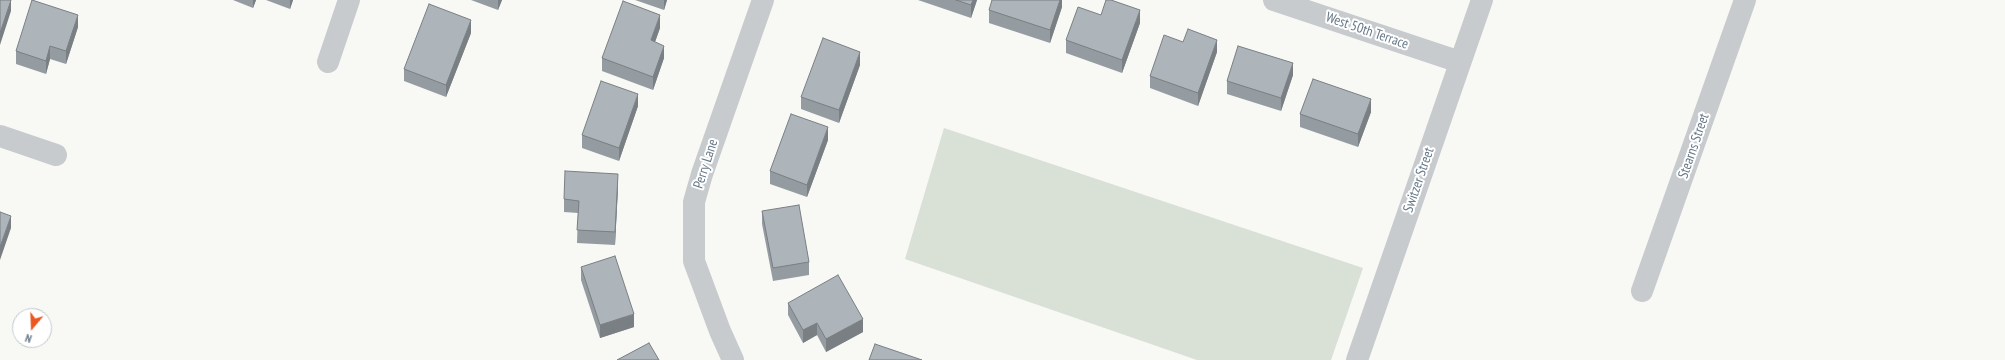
<!DOCTYPE html>
<html>
<head>
<meta charset="utf-8">
<style>
  body { margin:0 }
  #map { position:relative; width:2005px; height:360px; overflow:hidden; background:#f8f8f5; font-family:"PT Sans Narrow",sans-serif }
  canvas { display:block }
  .north { position:absolute; left:12px; top:308px; width:40px; height:40px; box-sizing:border-box; background:#fff; border:1px solid #c1c9cf; border-radius:50%; rotate:199deg; font-size:11px; font-weight:700; line-height:16px; text-align:center; color:#657787 }
  .north::after { content:''; display:block; margin:auto; width:14px; height:18px; background:#eb5822; clip-path:polygon(50% 0,100% 100%,50% 72%,0 100%) }
</style>
</head>
<body>
<div id="map">
<canvas width="2005" height="360"></canvas>
<div class="north">N</div>
</div>
<script>
const ctx = document.querySelector('canvas').getContext('2d');
ctx.lineJoin = 'round';
function paint(path, color) {
  ctx.fillStyle = color;
  ctx.fill(path, 'evenodd');
}
function shape(rows) {
  const path = new Path2D();
  for (const r of rows) {
    path.moveTo(r[0], r[1]);
    for (let i = 2; i < r.length; i += 2) path.lineTo(r[i], r[i + 1]);
  }
  return path;
}
function strokePath(path, color, width, dash) {
  ctx.strokeStyle = color;
  ctx.lineWidth = width;
  ctx.lineCap = dash ? 'butt' : 'round';
  ctx.setLineDash(dash || []);
  ctx.stroke(path);
}
function label(font, color, halo, rows, align = 'center') {
  ctx.font = font + ' "PT Sans Narrow",sans-serif';
  ctx.lineWidth = 4;
  ctx.setLineDash([]);
  ctx.textBaseline = 'middle';
  ctx.strokeStyle = halo;
  ctx.fillStyle = color;
  for (const [text, x, y, turn = 0] of rows) {
    ctx.save();
    ctx.translate(x, y);
    ctx.rotate((+turn || 0) * Math.PI / 180);
    ctx.textAlign = isNaN(turn) ? turn : align;
    if (halo) ctx.strokeText(text, 0, 0);
    ctx.fillText(text, 0, 0);
    ctx.restore();
  }
}
paint(shape([
  [944,128,1363,268,1331,360,1197,360,905,259]
]), '#d9e0d5');
strokePath(shape([
  [1274,0,1460,62],
  [328,62,349,0],
  [0,136,56,155],
  [1642,291,1745,0],
  [733,360,720,331,694,261,694,202,702,174,763,0]
]), '#c7cbce', 22);
strokePath(shape([
  [1357,360,1482,0]
]), '#c7cbce', 22);
paint(shape([
  [233,0,256,0,253,8],
  [266,0,293,0,290,9],
  [471,0,502,0,498,10],
  [635,0,667,0,664,10],
  [918,0,977,0,971,18],
  [1062,0,1062,7,1050,43,989,23,989,10],
  [1101,15,1140,23,1122,73,1066,53,1066,40],
  [78,27,66,64,50,59,46,74,16,64,16,51],
  [660,28,655,42,664,58,653,90,602,71,602,58],
  [471,33,446,97,404,81,404,69],
  [1183,42,1217,52,1198,106,1150,88,1150,76],
  [860,65,839,123,801,109,801,97],
  [1293,75,1281,111,1227,94,1227,81],
  [638,106,619,161,582,148,582,135],
  [1371,112,1358,147,1300,127,1300,114],
  [828,140,807,197,770,184,770,171],
  [618,187,615,245,577,243,578,213,564,212,564,199],
  [762,211,809,262,809,275,773,281,762,224],
  [581,267,634,327,600,338,581,280],
  [788,303,863,332,826,352,817,335,803,343,788,315]
]), '#959ca1');
paint(shape([
  [11,0,11,11,0,45,0,33],
  [253,0,256,0,253,8],
  [290,0,293,0,290,9],
  [498,0,502,0,498,10],
  [664,0,667,0,664,10],
  [973,0,977,0,971,18,971,5],
  [1060,0,1062,0,1062,7,1050,43,1050,30],
  [1140,10,1140,23,1122,73,1122,60],
  [78,15,78,27,66,64,66,51],
  [660,15,660,28,651,53,651,40],
  [471,20,471,33,446,97,446,85],
  [1217,40,1217,52,1198,106,1198,93],
  [50,46,50,59,46,74,46,61],
  [664,46,664,58,653,90,653,77],
  [860,52,860,65,839,123,839,110],
  [1293,63,1293,75,1281,111,1281,98],
  [638,94,638,106,619,161,619,148],
  [1371,99,1371,112,1358,147,1358,134],
  [828,127,828,140,807,197,807,185],
  [618,174,618,187,615,245,615,232],
  [11,216,11,228,0,260,0,247],
  [634,314,634,327,600,338,600,325],
  [863,319,863,332,826,352,826,339],
  [817,323,817,335,803,343,803,330]
]), '#797f83');
const building = shape([
  [0,0,11,0,0,33,0,0],
  [32,0,78,15,66,51,50,46,46,61,16,51,32,0],
  [956,0,973,0,971,5,956,0],
  [992,0,1060,0,1050,30,989,10,992,0],
  [1106,0,1111,0,1140,10,1122,60,1066,40,1078,7,1101,15,1106,0],
  [623,1,660,15,651,40,664,46,653,77,602,58,623,1],
  [429,4,471,20,446,85,404,69,429,4],
  [1188,29,1217,40,1198,93,1150,76,1164,35,1183,42,1188,29],
  [823,38,860,52,839,110,801,97,823,38],
  [1238,46,1293,63,1281,98,1227,81,1238,46],
  [1313,79,1371,99,1358,134,1300,114,1313,79],
  [601,81,638,94,619,148,582,135,601,81],
  [791,114,828,127,807,185,770,171,791,114],
  [565,171,618,174,615,232,577,230,579,201,564,199,565,171],
  [799,205,809,262,773,268,762,211,799,205],
  [0,212,11,216,0,247,0,212],
  [615,256,634,314,600,325,581,267,615,256],
  [838,275,863,319,826,339,817,323,803,330,788,303,838,275],
  [649,343,659,360,617,360,649,343],
  [875,344,922,360,869,360,875,344]
]);
paint(building, '#adb5bb');
strokePath(building, '#797f83', 1);
label('14px', '#657787', '#fff', [
  ["West 50th Terrace",1367,31,19],
  ["Stearns Street",1694,146,-71],
  ["Perry Lane",706,164,-72],
  ["Switzer Street",1419,180,-71]
]);
</script>
</body>
</html>
